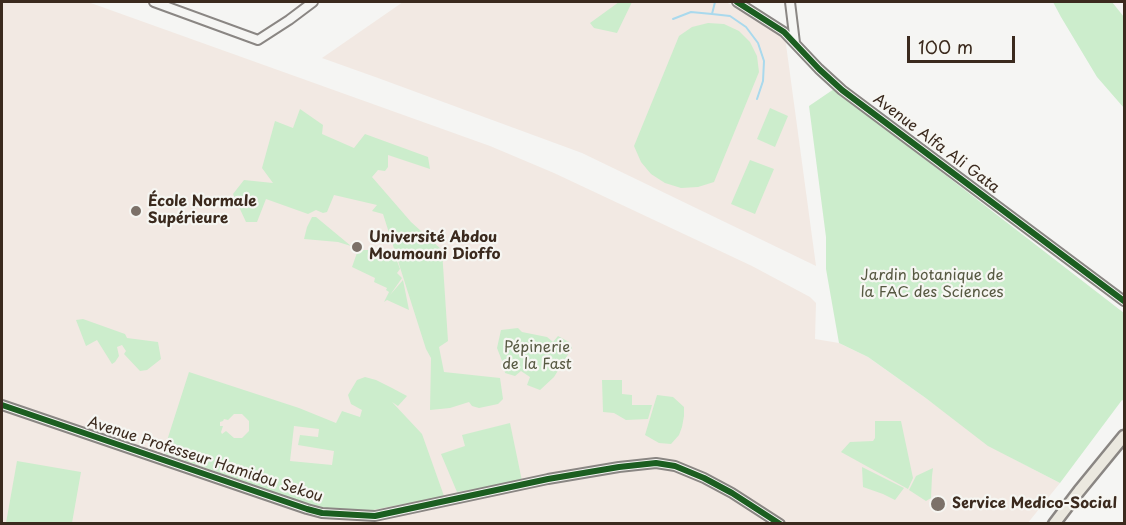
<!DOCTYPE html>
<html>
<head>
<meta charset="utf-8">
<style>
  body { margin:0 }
  #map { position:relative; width:1126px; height:525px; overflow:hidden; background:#f5f5f3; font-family:"Playpen Sans",sans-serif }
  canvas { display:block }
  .frame { position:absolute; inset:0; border:3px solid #3b2a1e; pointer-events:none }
  .scale { position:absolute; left:907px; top:36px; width:108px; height:27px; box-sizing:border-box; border:3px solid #3b2a1e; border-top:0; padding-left:8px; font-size:18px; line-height:21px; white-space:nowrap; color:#3b2a1e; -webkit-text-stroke:4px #f6f6f2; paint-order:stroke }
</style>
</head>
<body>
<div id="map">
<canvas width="1126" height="525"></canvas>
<div class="frame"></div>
<div class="scale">100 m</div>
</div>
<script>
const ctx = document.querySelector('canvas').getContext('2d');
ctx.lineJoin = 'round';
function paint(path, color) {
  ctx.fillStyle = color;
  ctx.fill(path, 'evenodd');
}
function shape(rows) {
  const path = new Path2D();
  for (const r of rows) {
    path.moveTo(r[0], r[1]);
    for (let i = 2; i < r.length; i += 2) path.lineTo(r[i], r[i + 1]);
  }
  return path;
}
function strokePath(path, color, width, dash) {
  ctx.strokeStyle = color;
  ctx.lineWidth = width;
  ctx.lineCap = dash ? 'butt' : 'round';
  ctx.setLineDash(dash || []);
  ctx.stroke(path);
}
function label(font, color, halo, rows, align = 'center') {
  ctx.font = font + ' "Playpen Sans",sans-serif';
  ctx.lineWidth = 4.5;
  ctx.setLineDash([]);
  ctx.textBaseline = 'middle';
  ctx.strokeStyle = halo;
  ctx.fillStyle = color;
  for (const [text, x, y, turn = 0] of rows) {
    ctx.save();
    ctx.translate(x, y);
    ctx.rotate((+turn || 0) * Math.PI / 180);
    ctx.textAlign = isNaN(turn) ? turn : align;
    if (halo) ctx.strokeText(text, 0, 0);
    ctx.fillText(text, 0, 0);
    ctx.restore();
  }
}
paint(shape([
  [2,2,88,2,490,146,554,173,752,266,810,297,816,303,815,339,839,343,868,357,927,399,1012,458,1060,483,1027,524,2,523],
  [403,2,726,2,785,37,816,266,582,153,378,78,322,58]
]), '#f2e9e3');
paint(shape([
  [619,2,632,2,617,33,594,28,590,23],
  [1053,2,1112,2,1124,17,1124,108,1097,77,1061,17],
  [708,23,724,24,739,31,750,42,757,56,759,72,714,182,698,187,681,188,665,183,651,174,641,162,634,146,679,36,692,27],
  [834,89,1124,313,1124,401,1122,400,1060,483,988,446,927,399,868,357,839,343,826,269,826,237,809,106],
  [770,108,788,116,775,147,757,139],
  [300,109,323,125,322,134,354,148,365,134,428,157,430,169,388,155,388,167,385,171,378,170,372,177,411,222,442,250,448,341,439,347,444,372,500,378,503,399,498,404,479,408,472,406,469,402,450,408,430,410,431,358,426,349,383,214,372,211,377,205,334,195,327,212,323,213,316,210,308,214,266,199,257,222,246,222,233,194,244,180,273,183,262,168,275,121,293,128],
  [750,160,774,169,755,214,731,204],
  [312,217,316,217,351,246,338,242,304,239,307,227],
  [358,250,393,250,400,269,397,273,402,278,390,295,403,280,409,310,387,300,384,302,389,292,386,290,387,288,374,282,375,278,352,267],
  [83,319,125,334,127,338,158,342,161,359,147,370,140,371,124,354,126,351,122,345,117,347,119,356,115,362,112,364,97,340,86,346,76,320],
  [518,328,522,332,547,337,553,342,558,336,569,342,572,348,554,377,540,390,527,385,530,377,521,371,515,376,505,373,504,366,497,348,501,330],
  [189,372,299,408,336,423,342,411,360,417,362,410,351,404,348,395,357,380,365,377,376,380,392,388,407,396,398,406,392,402,422,434,444,496,373,510,329,509,308,504,163,453],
  [234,414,242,414,249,421,249,431,242,438,234,438,226,431,222,434,221,432,223,426,220,426,220,422,223,421,224,419,228,420],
  [294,426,319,429,318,437,300,435,298,445,334,451,332,465,290,461],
  [602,380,622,380,622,394,632,395,632,405,652,405,648,419,626,420,614,413,603,412],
  [657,395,673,397,684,407,684,416,682,427,679,435,671,444,659,443,645,435],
  [875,421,901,421,913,478,908,489,841,452,850,442,873,441,875,438],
  [510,423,522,481,457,492,441,454,465,446,462,435],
  [17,461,81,472,72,523,6,523],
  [862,467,904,488,895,500,883,494,863,487],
  [933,468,932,476,931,498,926,501,909,490,916,476]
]), '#ccedcc');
strokePath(shape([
  [712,14,715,2],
  [673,19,691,12,712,14,730,16,746,27,758,43,764,61,763,81,757,99]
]), '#a9d9ed', 2);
const minor = shape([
  [154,2,258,40,289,20,313,2],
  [737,2,784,32,819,69,842,90,1124,301],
  [790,2,795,43],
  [2,405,307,509,322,513,375,516,548,479,619,467,656,463,675,466,704,478,732,493,780,524]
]);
const major = shape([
  [1054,524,1079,491,1124,436]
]);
strokePath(minor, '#8a8683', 12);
strokePath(major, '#8a8683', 15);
strokePath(minor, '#f5f5f3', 8);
strokePath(major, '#ebe8df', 10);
strokePath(shape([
  [737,2,784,32,819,69,842,90,1124,301],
  [2,405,307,509,322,513,375,516,548,479,619,467,656,463,675,466,704,478,732,493,780,524]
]), '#1b5e20', 6);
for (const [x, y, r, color] of [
  [136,211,6,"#7c7169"],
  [357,247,6,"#7c7169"],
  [938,504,8,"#7c7169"]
]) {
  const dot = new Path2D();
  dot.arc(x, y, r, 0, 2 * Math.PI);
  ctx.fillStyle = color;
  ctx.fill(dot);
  strokePath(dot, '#f6f6f2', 2);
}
label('15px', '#3b2a1e', '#f6f6f2', [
  ["Avenue Alfa Ali Gata",936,144,37],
  ["Avenue Professeur Hamidou Sekou",205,460,18]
]);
label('bold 15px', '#3b2a1e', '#f6f6f2', [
  ["École Normale",148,202],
  ["Supérieure",148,219],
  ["Université Abdou",369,238],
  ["Moumouni Dioffo",369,255],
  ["Service Medico-Social",952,504]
], 'left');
label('15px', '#575942', '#f6f6f2', [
  ["Jardin botanique de",932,276],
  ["la FAC des Sciences",932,293],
  ["Pépinerie",537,348],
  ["de la Fast",537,365]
]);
</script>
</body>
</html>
